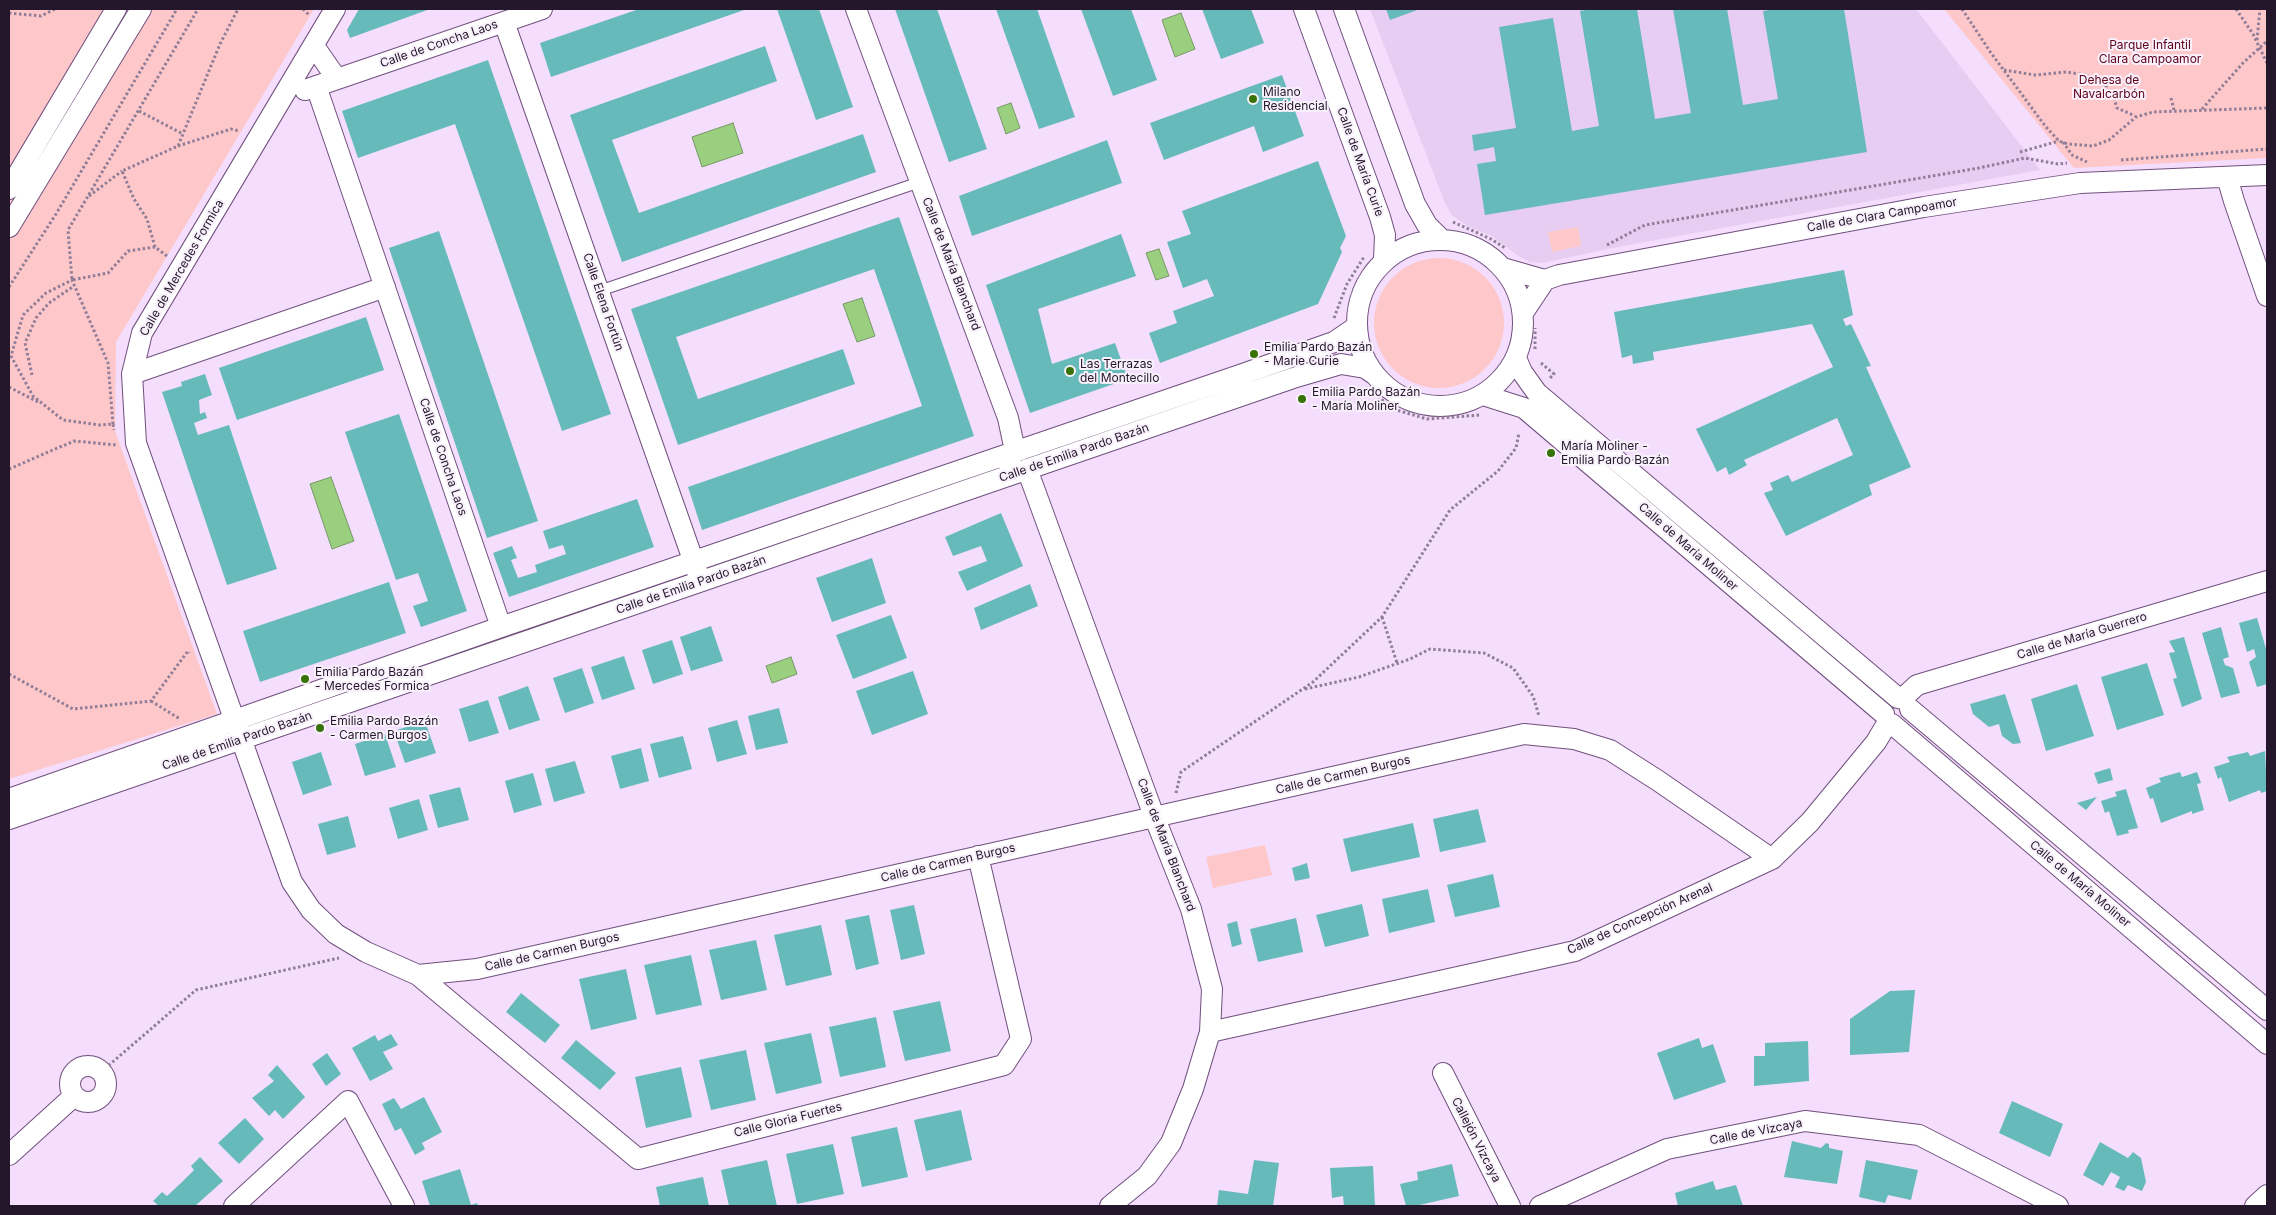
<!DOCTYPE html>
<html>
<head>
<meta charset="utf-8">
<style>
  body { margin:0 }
  #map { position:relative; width:2276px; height:1215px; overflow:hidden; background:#f4ddfd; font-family:Inter,sans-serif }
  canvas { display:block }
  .frame { position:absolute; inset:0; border:10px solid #25172b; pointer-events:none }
</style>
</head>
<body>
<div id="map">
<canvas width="2276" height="1215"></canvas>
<div class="frame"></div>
</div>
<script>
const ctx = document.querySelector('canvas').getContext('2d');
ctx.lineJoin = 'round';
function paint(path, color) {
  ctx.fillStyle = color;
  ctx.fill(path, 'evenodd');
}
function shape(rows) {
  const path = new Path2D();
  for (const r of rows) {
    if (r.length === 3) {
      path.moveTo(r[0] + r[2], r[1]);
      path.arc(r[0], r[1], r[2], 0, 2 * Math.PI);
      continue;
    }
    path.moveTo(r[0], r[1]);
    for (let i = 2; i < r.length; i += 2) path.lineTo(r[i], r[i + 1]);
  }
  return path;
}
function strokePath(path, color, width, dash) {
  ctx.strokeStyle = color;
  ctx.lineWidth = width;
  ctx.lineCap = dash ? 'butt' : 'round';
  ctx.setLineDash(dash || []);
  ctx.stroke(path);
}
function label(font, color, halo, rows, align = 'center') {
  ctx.font = font + ' Inter,sans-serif';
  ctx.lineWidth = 4;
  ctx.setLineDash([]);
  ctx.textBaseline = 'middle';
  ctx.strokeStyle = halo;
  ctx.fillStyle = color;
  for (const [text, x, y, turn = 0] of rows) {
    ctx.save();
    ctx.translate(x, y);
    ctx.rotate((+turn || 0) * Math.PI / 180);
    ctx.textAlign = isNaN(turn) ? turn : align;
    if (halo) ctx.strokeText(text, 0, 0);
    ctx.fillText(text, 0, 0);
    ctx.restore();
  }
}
paint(shape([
  [1370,9,1916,9,2040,170,1623,246,1542,263,1529,262,1517,255,1492,236,1467,226,1452,215,1445,203]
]), '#e6cdf1');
paint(shape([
  [9,9,314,9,116,342,115,431,217,714,9,779],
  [1944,9,2267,9,2267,158,2074,168],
  [1578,227,1581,246,1552,252,1548,232],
  [1439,323,65],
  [1265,845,1272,875,1213,888,1206,857]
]), '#fec8ca');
const water = shape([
  [1181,13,1195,49,1175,57,1162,20,1181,13],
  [1011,103,1020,128,1006,134,997,108,1011,103],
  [733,123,743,153,702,167,692,137,733,123],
  [1159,249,1169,276,1156,280,1146,253,1159,249],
  [862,298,875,336,857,342,843,304,862,298],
  [331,477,354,541,332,549,310,484,331,477],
  [791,657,797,674,772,683,766,666,791,657]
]);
paint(water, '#99cf7f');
strokePath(water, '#769866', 1);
paint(shape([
  [359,9,430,9,350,38,347,30],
  [639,9,747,9,551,77,540,43],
  [777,9,819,9,853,107,816,120],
  [895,9,937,9,987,149,949,162],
  [996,9,1037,9,1075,117,1039,129],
  [1081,9,1131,9,1157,80,1113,96],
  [1202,9,1251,9,1264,43,1221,59],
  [1386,9,1420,9,1390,20],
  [1591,9,1637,9,1655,119,1691,113,1673,9,1727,9,1743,105,1778,99,1763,11,1775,9,1844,9,1867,152,1485,215,1477,164,1496,161,1494,147,1474,151,1472,135,1516,128,1499,27,1553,18,1572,131,1599,126,1580,11],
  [765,46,777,81,612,140,639,213,863,134,876,172,622,262,570,115],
  [488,60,611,414,562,431,455,124,358,158,342,111],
  [1282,75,1304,136,1263,152,1254,126,1164,160,1150,123],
  [1107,140,1122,183,972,236,959,196],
  [1318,161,1346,236,1340,248,1342,252,1318,304,1160,363,1149,333,1177,323,1173,311,1214,296,1207,279,1183,288,1167,242,1191,234,1182,211],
  [899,217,974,436,702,530,688,487,922,406,874,269,676,337,698,399,843,349,855,384,678,445,631,309],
  [439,231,538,521,487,538,389,248],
  [1121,234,1136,276,1038,309,1052,364,1115,343,1128,379,1030,413,986,285],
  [1844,270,1853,315,1843,319,1846,326,1851,324,1871,366,1866,367,1911,467,1869,485,1872,495,1786,536,1764,493,1773,490,1770,483,1788,475,1792,482,1853,455,1837,418,1744,460,1747,465,1729,475,1726,467,1717,472,1696,429,1833,367,1812,324,1653,352,1654,360,1633,364,1632,355,1622,358,1614,312],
  [366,317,384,370,237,420,219,368],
  [205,374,212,395,199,400,200,414,205,412,207,418,194,423,198,435,229,425,277,569,227,585,162,392,182,386,181,382],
  [399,414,467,611,421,627,413,606,428,601,418,573,396,580,345,432],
  [637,499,654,547,509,597,493,553,512,546,517,558,511,560,518,578,537,572,535,565,566,554,563,545,549,549,543,531],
  [1001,513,1023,566,967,591,958,572,987,561,981,546,953,556,945,537],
  [872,558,886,603,832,622,816,578],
  [389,582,406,633,260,682,243,631],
  [1030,584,1038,606,981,630,974,608],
  [891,615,907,658,853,679,836,635],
  [2257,618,2267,652,2267,684,2257,687,2249,662,2256,657,2254,649,2247,652,2239,623],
  [711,626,723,661,691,671,680,637],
  [2221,627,2229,657,2223,659,2225,665,2233,668,2240,693,2221,698,2202,633],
  [2184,637,2202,699,2182,707,2173,679,2177,678,2169,653,2175,652,2169,641],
  [672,640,683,674,653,684,642,650],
  [624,656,635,689,602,700,591,667],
  [2147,663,2164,715,2117,730,2101,677],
  [582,668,594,703,565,713,553,678],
  [913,671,928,714,872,735,856,691],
  [2077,684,2094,736,2046,751,2031,699],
  [528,686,540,720,509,730,498,697],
  [2005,694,2021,743,2013,744,2002,736,1999,724,1989,727,1973,714,1970,704],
  [488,700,499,733,469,742,459,709],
  [779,708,788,743,756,750,748,716],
  [737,720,747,754,717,762,708,728],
  [425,721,436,753,405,763,394,731],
  [385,734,396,767,365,776,355,744],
  [683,736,692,769,659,778,650,744],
  [641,748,649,781,620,789,611,756],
  [2265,751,2267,791,2261,793,2260,790,2229,802,2221,777,2218,779,2214,767,2230,762,2227,757,2248,752,2250,756],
  [321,752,332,785,303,795,292,762],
  [575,761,585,793,554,802,545,769],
  [2110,768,2113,780,2098,784,2094,773],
  [2180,772,2182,777,2197,772,2201,783,2197,784,2204,810,2192,814,2192,811,2161,823,2153,798,2150,799,2146,788,2161,782,2159,778],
  [533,773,542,805,514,813,505,781],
  [460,787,469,820,438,828,429,795],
  [2126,789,2138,828,2128,830,2129,833,2117,836,2109,811,2105,813,2101,801,2117,796,2115,792],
  [2097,797,2086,810,2077,803],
  [419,799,428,830,398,839,389,808],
  [1478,809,1486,842,1440,852,1433,819],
  [348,816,356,847,327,855,318,824],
  [1413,823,1420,857,1351,872,1343,839],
  [1307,863,1310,878,1295,881,1292,868],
  [1493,874,1500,907,1455,917,1447,885],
  [1428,889,1435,922,1389,933,1382,899],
  [1362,904,1369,936,1325,947,1316,915],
  [914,905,925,954,901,960,890,910],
  [869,915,879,964,856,970,845,920],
  [1296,918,1303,952,1258,962,1250,929],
  [1237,921,1242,944,1232,947,1227,924],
  [821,925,832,975,786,986,774,935],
  [756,940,767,990,721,1000,709,950],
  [691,955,702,1005,656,1015,644,965],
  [626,969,637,1019,591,1030,579,979],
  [1915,990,1909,1052,1850,1055,1850,1019,1890,991],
  [521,993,560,1025,545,1043,506,1012],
  [940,1001,951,1051,905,1061,893,1011],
  [876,1017,886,1067,840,1077,829,1027],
  [811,1033,822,1083,776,1094,764,1043],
  [391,1034,398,1045,383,1052,393,1069,370,1081,352,1048,375,1035,378,1041],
  [1699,1038,1702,1048,1713,1044,1726,1082,1674,1100,1657,1053],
  [576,1040,616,1073,600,1090,561,1058],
  [1808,1041,1809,1081,1754,1086,1754,1056,1765,1056,1765,1043],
  [746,1050,756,1100,711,1110,699,1060],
  [327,1053,341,1074,326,1086,312,1064],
  [277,1065,305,1097,283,1119,275,1110,269,1116,252,1098,274,1081,268,1075],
  [681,1067,692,1117,646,1128,635,1077],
  [424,1097,442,1132,422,1143,425,1149,415,1155,401,1128,395,1131,382,1104,394,1098,401,1109],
  [2012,1101,2063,1124,2050,1157,1999,1133],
  [961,1110,972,1160,926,1171,914,1120],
  [245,1118,264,1139,239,1164,218,1143],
  [897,1127,908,1177,862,1187,851,1137],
  [1792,1141,1821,1148,1826,1143,1829,1144,1829,1148,1843,1151,1837,1184,1784,1177],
  [2100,1142,2128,1158,2133,1152,2141,1158,2146,1182,2142,1191,2128,1185,2124,1191,2115,1187,2120,1177,2111,1172,2103,1186,2083,1175],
  [833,1144,844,1194,797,1204,786,1154],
  [200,1157,223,1181,195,1206,159,1206,153,1201,162,1192,167,1196,181,1183,194,1170,191,1166],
  [767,1160,777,1206,729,1206,721,1170],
  [1254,1160,1279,1163,1273,1206,1217,1206,1219,1190,1248,1194],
  [1866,1160,1918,1170,1911,1200,1888,1195,1885,1203,1859,1197],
  [1452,1164,1459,1196,1415,1206,1406,1206,1400,1184,1418,1180,1417,1172],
  [1373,1166,1375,1206,1344,1206,1343,1196,1332,1198,1330,1168],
  [460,1169,471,1205,477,1203,478,1206,430,1206,422,1181],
  [703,1177,709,1206,660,1206,656,1187],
  [1713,1181,1716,1190,1736,1185,1743,1206,1678,1206,1675,1193]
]), '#67baba');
const service = shape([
  [599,291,920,182]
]);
const minor = shape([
  [335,9,142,333,132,374,136,443,292,882,311,910,336,934,366,952,418,975,477,969,1524,734,1574,739,1610,750,1657,780,1772,859],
  [856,9,1008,418,1015,451,1008,462],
  [1304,9,1380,217,1385,235,1384,260],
  [1344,9,1415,204,1427,225,1441,239],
  [504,22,698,574],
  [314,46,337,79],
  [316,86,501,627],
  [305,90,542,9],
  [2227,177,2234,201,2267,296],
  [9,189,116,9],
  [9,227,141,9],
  [1440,323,83],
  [1503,268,1545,280,1559,275,1924,207,2080,183,2267,175],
  [1523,313,1545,280],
  [1516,358,1522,372,1537,393,1898,698],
  [132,374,385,287],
  [1483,395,1524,408,1884,714],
  [1027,469,1154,816,1191,909,1212,989,1210,1032,1193,1089,1171,1143,1147,1176,1110,1206],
  [1902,699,1917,685,2267,581],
  [1910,709,2267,1010],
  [1892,724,2267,1044],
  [9,799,501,627,1240,375,1334,342,1356,327],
  [9,819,1293,378,1341,364,1365,368,1374,374],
  [418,975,638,1159,1004,1065,1021,1039,978,856],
  [1210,1032,1575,951,1772,859,1810,822,1876,742,1888,722],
  [88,1084,18],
  [1443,1073,1510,1206],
  [9,1155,74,1096],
  [234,1206,348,1101,404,1206],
  [1540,1206,1667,1149,1805,1121,1919,1135,2058,1206],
  [2255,1206,2267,1195]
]);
strokePath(service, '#71507e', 12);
strokePath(minor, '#71507e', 22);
strokePath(shape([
  [303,9,309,15],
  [1962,9,1991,53,2046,127,2059,141,2068,144,2093,146,2109,140,2136,117,2153,112,2267,108],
  [2236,9,2253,34,2267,63],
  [9,13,41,16,55,9],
  [2257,40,2260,9],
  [2004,70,2035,75,2067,72,2085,75,2104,83,2114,98,2117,108,2135,116],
  [2171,98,2174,110],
  [2202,109,2243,63,2267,41],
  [139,111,183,134],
  [2063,142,2072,155,2087,162],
  [178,146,231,129,240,131],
  [2020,152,2059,141],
  [2121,160,2267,149],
  [89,196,122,171],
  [1453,222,1491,239,1505,248],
  [1458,233,1476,238,1496,252],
  [1607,245,1645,225,1979,168,2025,158,2058,164,2067,163],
  [155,247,128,251,108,273,72,280,68,230,198,9],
  [167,256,155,247,147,219,134,199,122,171,178,146,220,44,238,9],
  [9,287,56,214,177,9],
  [1349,310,1354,288,1366,267],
  [1334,318,1347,284,1364,257],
  [1527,344,1529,330],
  [1535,349,1535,328],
  [1541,363,1554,374,1549,379],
  [32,375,25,343,36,318,49,303,74,286],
  [9,387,38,402],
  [1380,391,1400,404,1426,412,1453,412,1470,407],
  [1374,393,1393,409,1427,419,1480,415],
  [113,424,108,363,72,280,46,293,23,315,11,356,33,396,63,420,100,425,113,424,114,430],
  [9,469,74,441,117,445],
  [1382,617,1397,663],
  [9,674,73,709,151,701,188,651,189,653],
  [1305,689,1359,677,1410,659,1430,649,1484,653,1513,668,1533,696,1539,716],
  [151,701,180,719],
  [1176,793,1181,772,1313,682,1382,617,1450,510,1498,471,1516,448,1519,433],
  [101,1072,196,990,339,958]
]), '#907d97', 3, [2.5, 2.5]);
strokePath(service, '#fff', 10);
strokePath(minor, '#fff', 20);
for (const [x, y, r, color] of [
  [1253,99,5,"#367205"],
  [1254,354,5,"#367205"],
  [1070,371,5,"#367205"],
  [1302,399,5,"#367205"],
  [1551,453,5,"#367205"],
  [305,679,5,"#367205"],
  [320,728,5,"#367205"]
]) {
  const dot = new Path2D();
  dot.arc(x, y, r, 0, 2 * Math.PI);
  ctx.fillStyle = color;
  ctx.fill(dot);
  strokePath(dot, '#f8f1fb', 2);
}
label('12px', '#25172b', '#f8f1fb', [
  ["Calle de Concha Laos",439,44,-19],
  ["Calle de María Curie",1360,162,70],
  ["Calle de Clara Campoamor",1882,215,-10],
  ["Calle de María Blanchard",951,264,69],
  ["Calle de Mercedes Formica",182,268,-60],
  ["Calle Elena Fortún",603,302,71],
  ["Calle de Emilia Pardo Bazán",1074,453,-19],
  ["Calle de Concha Laos",443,457,71],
  ["Calle de María Moliner",1688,547,41],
  ["Calle de Emilia Pardo Bazán",691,585,-19],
  ["Calle de María Guerrero",2082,636,-17],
  ["Calle de Emilia Pardo Bazán",237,741,-19],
  ["Calle de Carmen Burgos",1343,775,-13],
  ["Calle de María Blanchard",1166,845,69],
  ["Calle de Carmen Burgos",948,863,-13],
  ["Calle de María Moliner",2080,884,40],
  ["Calle de Concepción Arenal",1640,919,-24],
  ["Calle de Carmen Burgos",552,952,-13],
  ["Calle Gloria Fuertes",788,1120,-14],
  ["Calle de Vizcaya",1756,1132,-11],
  ["Callejón Vizcaya",1476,1140,63]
]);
label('12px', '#5d0018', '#f8f1fb', [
  ["Parque Infantil",2150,45],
  ["Clara Campoamor",2150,59],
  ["Dehesa de",2109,80],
  ["Navalcarbón",2109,94]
]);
label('12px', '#25172b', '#f8f1fb', [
  ["Milano",1263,92],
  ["Residencial",1263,106],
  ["Emilia Pardo Bazán",1264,347],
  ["- Marie Curie",1264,361],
  ["Las Terrazas",1080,364],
  ["del Montecillo",1080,378],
  ["Emilia Pardo Bazán",1312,392],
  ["- María Moliner",1312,406],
  ["María Moliner -",1561,446],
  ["Emilia Pardo Bazán",1561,460],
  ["Emilia Pardo Bazán",315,672],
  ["- Mercedes Formica",315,686],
  ["Emilia Pardo Bazán",330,721],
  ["- Carmen Burgos",330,735]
], 'left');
</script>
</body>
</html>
